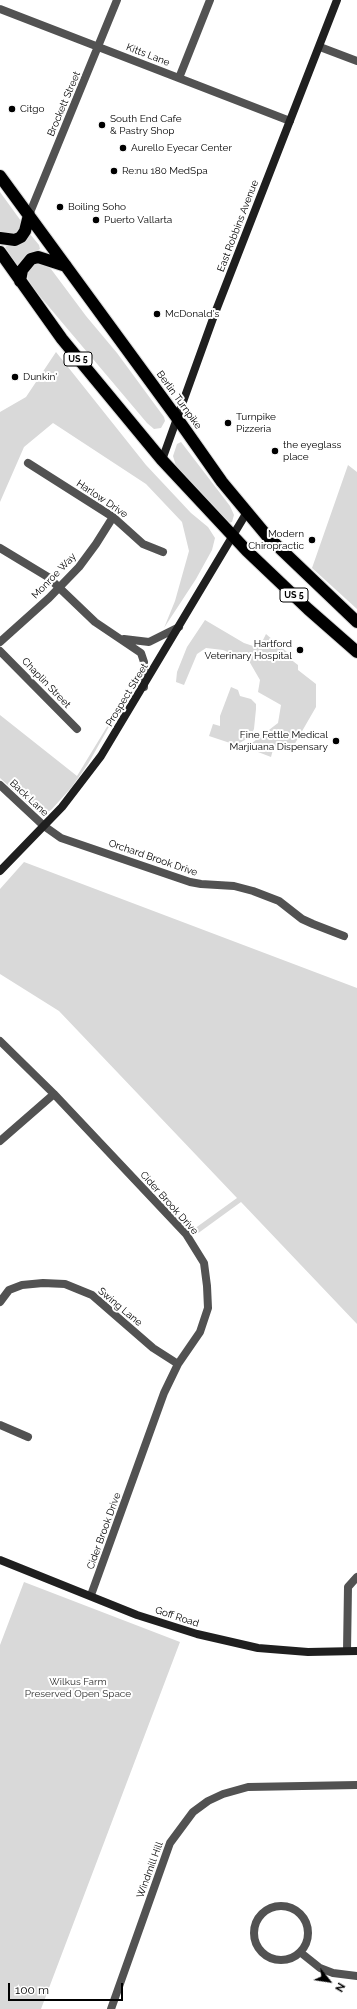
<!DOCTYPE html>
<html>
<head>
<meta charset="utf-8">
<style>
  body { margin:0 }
  #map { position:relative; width:357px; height:2009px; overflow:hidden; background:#fff; font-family:Raleway,sans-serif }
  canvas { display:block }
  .north { position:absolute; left:309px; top:1961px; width:40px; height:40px; -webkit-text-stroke:3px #fff; paint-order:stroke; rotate:120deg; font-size:11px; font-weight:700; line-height:16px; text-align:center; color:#000 }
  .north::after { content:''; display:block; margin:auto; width:14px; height:18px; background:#000; clip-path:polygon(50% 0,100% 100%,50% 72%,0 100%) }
  .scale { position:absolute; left:8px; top:1983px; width:115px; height:18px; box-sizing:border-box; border:2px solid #000; border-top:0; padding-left:5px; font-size:12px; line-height:14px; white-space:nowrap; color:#000; -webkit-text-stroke:3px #fff; paint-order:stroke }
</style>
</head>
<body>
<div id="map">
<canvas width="357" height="2009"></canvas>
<div class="north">N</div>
<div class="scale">100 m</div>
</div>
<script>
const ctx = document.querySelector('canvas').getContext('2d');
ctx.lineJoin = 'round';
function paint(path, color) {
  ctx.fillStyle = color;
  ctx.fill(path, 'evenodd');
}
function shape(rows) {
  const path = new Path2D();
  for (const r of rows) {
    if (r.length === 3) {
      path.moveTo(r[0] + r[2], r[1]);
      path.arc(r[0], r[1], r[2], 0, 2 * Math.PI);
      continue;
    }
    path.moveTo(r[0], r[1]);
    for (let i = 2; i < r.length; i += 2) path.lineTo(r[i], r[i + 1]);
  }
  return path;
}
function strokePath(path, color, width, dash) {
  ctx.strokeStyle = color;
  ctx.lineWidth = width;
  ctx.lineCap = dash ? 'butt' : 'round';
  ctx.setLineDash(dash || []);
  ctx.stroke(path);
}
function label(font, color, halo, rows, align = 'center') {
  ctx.font = font + ' Raleway,sans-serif';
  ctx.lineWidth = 4;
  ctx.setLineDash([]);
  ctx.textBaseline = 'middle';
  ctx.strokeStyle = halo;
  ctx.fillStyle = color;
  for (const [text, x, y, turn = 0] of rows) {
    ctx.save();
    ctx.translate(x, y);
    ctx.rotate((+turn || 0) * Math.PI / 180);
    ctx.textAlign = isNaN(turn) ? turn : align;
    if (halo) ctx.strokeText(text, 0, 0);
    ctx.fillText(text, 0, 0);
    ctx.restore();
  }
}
paint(shape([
  [0,192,21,221,19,230,16,233,10,235,0,232],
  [30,234,39,245,40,249,31,254,17,266,5,247],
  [40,262,51,269,86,316,117,353,164,417,165,421,161,428,154,429,147,423,33,288,28,279,28,269,31,265],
  [56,352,146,465,191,513,208,527,215,538,212,550,196,579,164,628,175,601,189,551,182,522,146,484,53,423,24,447,0,502,0,412,26,397],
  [181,442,230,506,234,515,232,522,229,523,176,466,173,456,177,444],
  [348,465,357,472,357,609,312,568],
  [205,620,244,643,259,648,266,634,287,652,285,655,298,665,298,670,316,684,316,707,290,752,274,746,271,757,258,752,252,743,278,723,281,705,258,692,260,680,249,661,223,650,206,648,197,654,184,685,176,682,177,672,187,647],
  [133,684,88,764,71,788,51,810,45,813,37,812,0,778,0,715,77,776],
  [231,687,238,690,240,696,251,699,256,704,256,709,254,729,250,737,236,745,209,736,213,724,220,726,220,716],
  [24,862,357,988,357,1324,241,1202,197,1234,194,1229,237,1198,59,1011,0,974,0,889],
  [24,1582,180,1642,41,2009,0,2009,0,1645]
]), '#d9d9d9');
const highway = shape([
  [0,176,177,418,222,482,267,536,357,622],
  [0,238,15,240,21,237,25,231,29,215],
  [0,252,62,339,162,460,247,551,308,609,357,652],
  [20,281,22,270,31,259,38,257,66,266]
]);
strokePath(highway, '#dbdbdb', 14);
strokePath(shape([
  [0,9,290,121],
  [320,47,357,61],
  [179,78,210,0],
  [29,215,117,0],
  [28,463,113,517,143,544,163,552],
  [0,548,48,577,95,622,141,653,144,662,144,687],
  [124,639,149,642,179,627],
  [0,642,49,598,79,567,96,544,113,517],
  [0,651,77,729],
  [0,785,44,826,61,838,190,882,201,884,234,886,253,891,279,901,302,919,313,924,344,936],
  [0,1041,54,1094,186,1234,204,1263,207,1286,208,1308,200,1332,178,1364,164,1393,91,1595],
  [0,1141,54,1094],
  [0,1302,9,1290,22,1285,43,1283,65,1284,92,1295,153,1348,178,1364],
  [0,1425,28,1437],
  [347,1651,348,1587,357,1577],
  [281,1933,27],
  [300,1952,320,1968,333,1973,357,1976],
  [111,2009,170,1843,193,1812,208,1801,223,1794,248,1787,357,1785]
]), '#525252', 8);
strokePath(shape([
  [162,460,215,313,337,0],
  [0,871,62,807,101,756,247,512],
  [0,1560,137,1615,197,1634,258,1648,308,1652,357,1651]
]), '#1f1f1f', 8);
strokePath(highway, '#000', 12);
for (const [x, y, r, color] of [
  [12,109,4,"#000"],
  [102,125,4,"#000"],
  [123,148,4,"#000"],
  [114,171,4,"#000"],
  [60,207,4,"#000"],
  [96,220,4,"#000"],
  [157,314,4,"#000"],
  [15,377,4,"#000"],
  [228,423,4,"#000"],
  [275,451,4,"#000"],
  [312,540,4,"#000"],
  [300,650,4,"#000"],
  [336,741,4,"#000"]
]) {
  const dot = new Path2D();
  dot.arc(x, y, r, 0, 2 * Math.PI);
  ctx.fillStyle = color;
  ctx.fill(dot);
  strokePath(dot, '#fff', 1.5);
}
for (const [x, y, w] of [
  [78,359,28],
  [294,595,28]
]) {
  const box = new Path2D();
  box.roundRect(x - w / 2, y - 7, w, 14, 3);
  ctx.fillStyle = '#fff';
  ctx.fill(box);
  strokePath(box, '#000', 1);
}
label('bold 9px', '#000', null, [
  ["US 5",78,359],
  ["US 5",294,595]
]);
label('10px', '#000', '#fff', [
  ["Kitts Lane",148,55,21],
  ["Brockett Street",64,104,-67],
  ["East Robbins Avenue",238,226,-69],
  ["Berlin Turnpike",179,400,54],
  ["Harlow Drive",102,499,34],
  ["Monroe Way",54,576,-46],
  ["Chaplin Street",46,683,46],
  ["Prospect Street",127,695,-59],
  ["Back Lane",29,798,43],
  ["Orchard Brook Drive",153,858,19],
  ["Cider Brook Drive",169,1203,48],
  ["Swing Lane",120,1307,40],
  ["Cider Brook Drive",104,1531,-70],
  ["Goff Road",177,1617,18],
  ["Windmill Hill",150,1870,-70]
]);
label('10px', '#000', '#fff', [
  ["Citgo",20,109],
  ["South End Cafe",110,119],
  ["& Pastry Shop",110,131],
  ["Aurello Eyecar Center",131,148],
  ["Re:nu 180 MedSpa",122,171],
  ["Boiling Soho",68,207],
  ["Puerto Vallarta",104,220],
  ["McDonald's",165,314],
  ["Dunkin'",23,377],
  ["Turnpike",236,417],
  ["Pizzeria",236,429],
  ["the eyeglass",283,445],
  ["place",283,457],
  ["Modern",304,534,"right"],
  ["Chiropractic",304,546,"right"],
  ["Hartford",292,644,"right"],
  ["Veterinary Hospital",292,656,"right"],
  ["Fine Fettle Medical",328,735,"right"],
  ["Marjiuana Dispensary",328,747,"right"]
], 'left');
label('10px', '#303030', '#fff', [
  ["Wilkus Farm",78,1682],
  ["Preserved Open Space",78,1694]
]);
</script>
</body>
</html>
